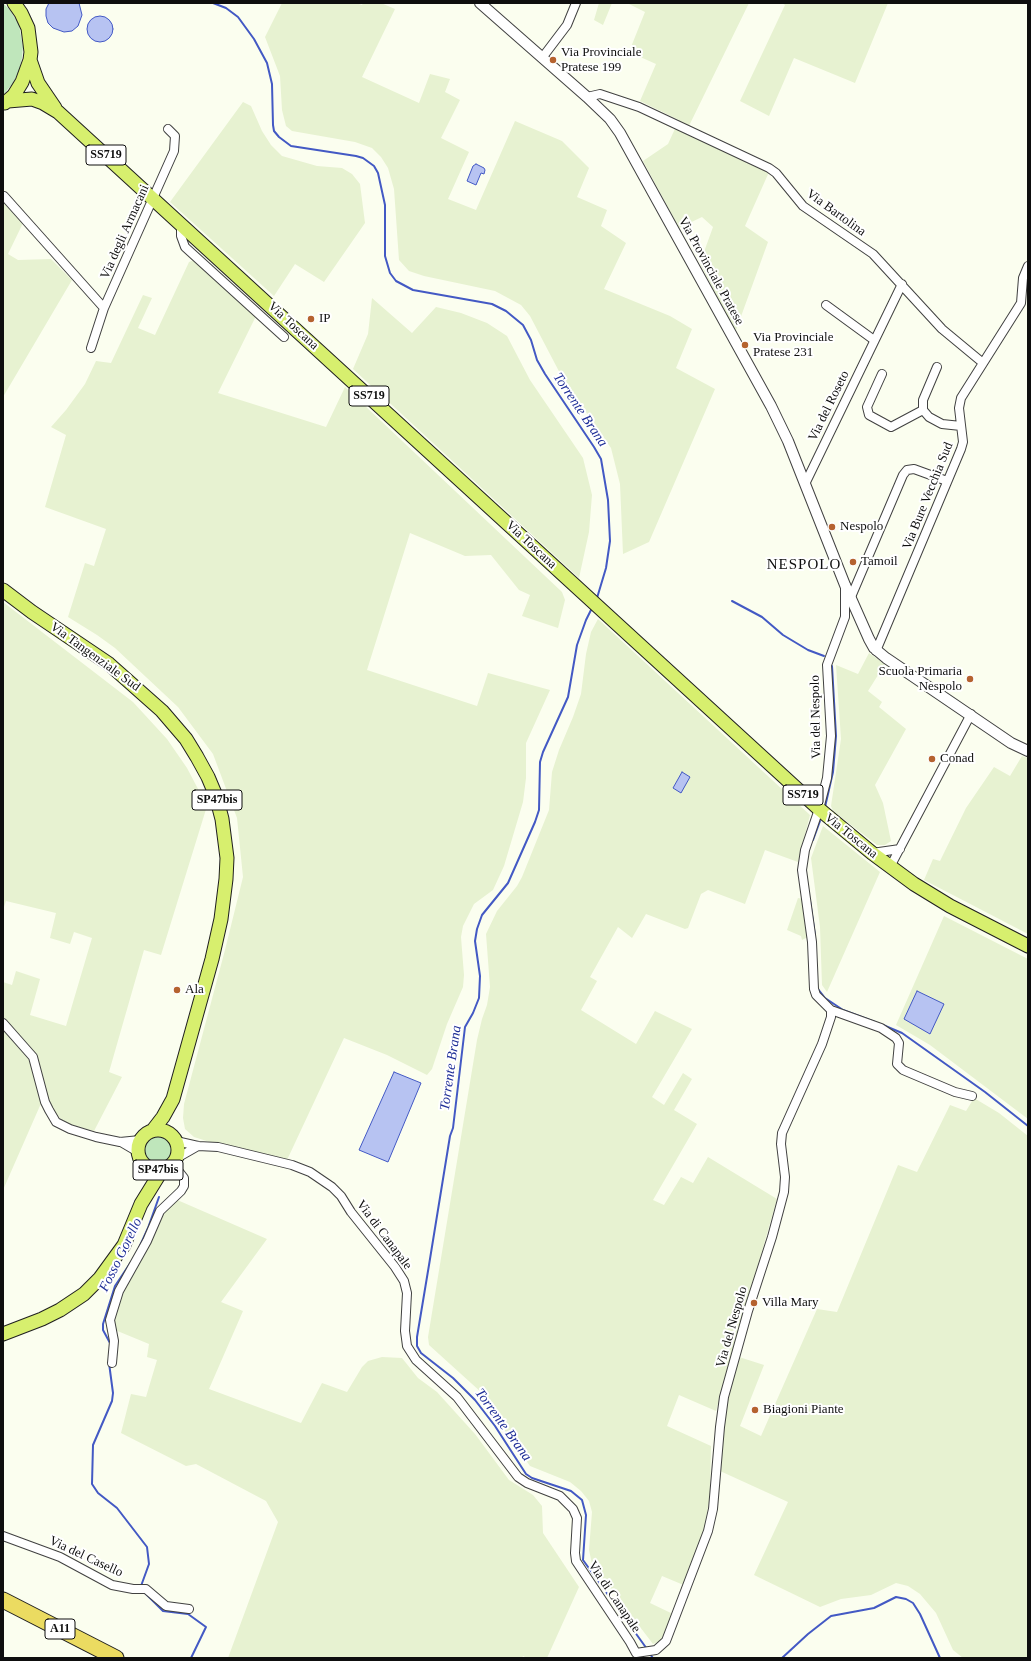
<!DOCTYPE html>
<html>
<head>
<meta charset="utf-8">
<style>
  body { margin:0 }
  #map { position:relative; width:1031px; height:1661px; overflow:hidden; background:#fbfeef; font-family:Georgia,serif }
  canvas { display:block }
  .frame { position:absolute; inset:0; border:4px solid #0e0e0e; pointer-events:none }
</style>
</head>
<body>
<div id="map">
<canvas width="1031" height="1661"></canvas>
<div class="frame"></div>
</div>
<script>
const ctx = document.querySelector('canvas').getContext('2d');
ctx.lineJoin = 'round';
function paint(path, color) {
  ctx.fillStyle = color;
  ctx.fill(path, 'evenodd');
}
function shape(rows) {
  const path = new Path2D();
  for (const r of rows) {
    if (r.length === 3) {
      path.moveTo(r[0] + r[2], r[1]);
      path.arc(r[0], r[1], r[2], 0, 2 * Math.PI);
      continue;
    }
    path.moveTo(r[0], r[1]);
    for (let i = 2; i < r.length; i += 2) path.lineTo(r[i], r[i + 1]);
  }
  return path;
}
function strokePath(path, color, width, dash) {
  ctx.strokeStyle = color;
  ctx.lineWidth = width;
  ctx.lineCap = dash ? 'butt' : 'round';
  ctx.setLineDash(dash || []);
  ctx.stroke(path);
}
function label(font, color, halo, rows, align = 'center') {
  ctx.font = font + ' Georgia,serif';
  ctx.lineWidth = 4;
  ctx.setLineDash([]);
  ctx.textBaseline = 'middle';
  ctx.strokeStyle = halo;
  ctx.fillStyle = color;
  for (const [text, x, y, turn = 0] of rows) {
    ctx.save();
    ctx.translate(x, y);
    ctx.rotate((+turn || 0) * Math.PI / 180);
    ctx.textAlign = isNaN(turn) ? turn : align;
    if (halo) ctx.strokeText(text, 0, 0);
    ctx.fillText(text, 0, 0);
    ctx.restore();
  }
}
paint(shape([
  [282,3,356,3,362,5,363,3,381,3,395,9,362,77,419,103,430,74,450,79,445,92,460,100,441,138,469,152,448,199,476,210,515,121,562,141,589,168,577,197,607,210,601,226,626,243,604,289,670,316,692,329,676,368,715,389,649,542,623,554,620,484,611,448,563,379,530,316,521,305,495,291,424,276,409,271,399,260,394,189,388,168,381,157,372,148,355,142,292,131,286,126,282,110,280,76,265,37],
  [599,3,612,3,603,25,594,20],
  [627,3,749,3,686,132,769,172,745,226,768,242,735,333,700,263,713,227,702,217,679,228,643,161,668,144,679,120,640,101,656,64,629,52,645,12],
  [782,3,888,3,855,83,794,58,769,116,740,101,785,5],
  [243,102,251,106,262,131,271,145,282,156,317,166,342,168,352,174,360,184,365,223,324,282,295,264,274,296,170,202],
  [3,202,23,223,8,254,18,260,51,259,72,280,3,397],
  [194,260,256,316,218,393,326,427,345,387,562,592,565,600,558,628,522,616,530,595,519,590,491,555,465,556,410,533,367,670,477,706,488,673,550,690,526,743,526,778,523,802,504,866,493,890,474,904,463,926,461,937,464,975,463,987,447,1024,432,1069,427,1075,387,1055,344,1038,287,1160,213,1143,194,1137,185,1129,183,1118,184,1104,225,950,243,877,237,818,213,754,178,707,115,648,97,635,68,617,85,563,94,566,106,529,45,507,66,435,51,427,66,410,85,384,96,361,111,363,143,295,152,298,138,328,155,335,189,262],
  [372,298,412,333,436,307,461,313,487,323,507,336,530,380,583,458,592,495,589,532,579,578,353,369,368,334],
  [3,602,133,702,167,739,187,768,207,806,161,955,144,950,109,1072,122,1077,94,1131,72,1125,61,1119,54,1111,46,1092,3,1190,3,982,12,985,16,971,40,979,30,1015,66,1026,92,938,74,932,70,944,50,938,56,913,6,901,3,910],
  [598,619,810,815,798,862,765,850,745,904,708,890,701,894,688,928,685,929,646,914,632,938,618,927,590,977,597,981,581,1010,636,1044,655,1011,692,1029,652,1097,664,1105,683,1073,692,1079,674,1110,697,1124,653,1200,664,1205,681,1177,693,1183,708,1157,777,1199,716,1411,679,1395,667,1426,711,1446,710,1496,704,1531,686,1586,662,1576,650,1603,673,1614,662,1640,653,1644,592,1564,589,1550,592,1512,589,1501,581,1491,570,1482,530,1466,505,1431,482,1393,429,1345,428,1337,477,1040,482,1019,487,1005,490,987,486,934,497,911,517,886,522,877,549,810,552,772,559,750,573,717,581,694,586,654,591,632],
  [869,653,885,664,868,691,882,702,879,707,906,729,875,785,883,803,891,841,885,845,877,845,833,811,831,806,841,739,836,665,858,674],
  [1022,756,1028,758,1028,934,924,880,933,859,940,861,966,808,994,767,1010,776],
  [823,826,880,872,827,992,822,985,820,927,811,858],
  [798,898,803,899,810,936,802,940,801,936,787,930],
  [944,916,1028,959,1028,1119,930,1045,896,1025],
  [974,1098,999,1113,1028,1136,1028,1658,963,1658,953,1650,936,1613,920,1594,908,1586,896,1583,871,1595,841,1599,820,1607,754,1575,788,1502,720,1471,722,1423,731,1383,739,1357,764,1365,740,1426,761,1436,817,1309,837,1312,898,1165,917,1172,950,1105,966,1111],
  [175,1199,267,1239,221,1302,243,1311,209,1389,301,1423,322,1383,347,1392,362,1367,368,1361,382,1357,402,1358,418,1378,437,1392,475,1434,509,1480,533,1495,542,1506,543,1533,579,1587,547,1658,527,1658,523,1656,522,1658,228,1658,278,1522,266,1501,196,1464,186,1466,121,1433,131,1394,146,1397,157,1360,147,1357,149,1344,115,1330,111,1321,122,1288,154,1235,163,1210]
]), '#e7f2d1');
paint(shape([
  [3,3,10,10,19,25,23,47,22,58,19,71,13,83,3,95],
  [158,1150,15]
]), '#bfe6bb');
const water = shape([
  [49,3,79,3,82,15,78,26,72,31,64,32,53,28,48,23,46,16,46,9,49,3],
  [100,29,13],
  [476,164,484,168,485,170,484,174,481,173,476,185,467,181,473,166,476,164],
  [682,772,690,777,681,793,673,788,682,772],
  [917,991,944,1004,930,1034,904,1019,917,991],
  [394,1072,421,1083,388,1162,359,1150,394,1072]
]);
paint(water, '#b7c3f2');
strokePath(water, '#4359c4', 1);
strokePath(shape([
  [213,3,226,8,238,17,254,39,267,63,272,84,273,125,274,131,279,137,291,146,356,156,363,158,374,166,378,173,385,205,385,256,390,273,396,281,413,290,492,304,506,311,523,325,531,340,537,360,545,374,594,447,601,459,608,500,610,541,606,568,597,598],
  [732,601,762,617,783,635,808,650,824,656],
  [592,608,586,620,577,645,568,697,543,752,540,762,539,810,535,822,508,883,482,915,477,929,475,941,480,976,479,998,473,1013,465,1027,453,1128,450,1136,429,1265,417,1337,417,1346,421,1353,453,1378,475,1400,495,1426,526,1474,532,1478,571,1491,582,1500,586,1515,583,1560,647,1649],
  [825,807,833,772,836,736,832,666],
  [813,840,820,821],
  [810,901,815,936],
  [818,989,825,998,843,1010,875,1022],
  [883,1025,902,1033,985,1092,1028,1126],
  [139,1248,148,1228,159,1197],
  [110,1343,103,1330,103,1324,115,1286,131,1262],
  [109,1363,113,1393,112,1401,93,1445,92,1484,98,1493,117,1508,147,1547,149,1564,141,1586],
  [144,1592,163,1611,188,1614,206,1627,191,1658],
  [649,1653,653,1658],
  [782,1658,808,1634,831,1616,874,1608,896,1597,906,1599,913,1603,920,1614,940,1658]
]), '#4359c4', 2);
const minor = shape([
  [542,58,567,25,576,3],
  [587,97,600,94,639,107,769,168,776,173,803,206,873,254,942,329,983,363],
  [4,196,104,308],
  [181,223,181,236,185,247,284,337],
  [826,305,874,340],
  [91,348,104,308,174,151,175,136,168,129],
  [937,367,923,400,923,410,929,417,942,424,961,426],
  [882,374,867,407,869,415,891,427,923,410],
  [806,482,902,284],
  [851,597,903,475,907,470,914,469,947,481],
  [876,651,961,449,963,442,959,408,961,398,1021,303,1023,278,1028,266],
  [872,853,900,849],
  [890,867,971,714],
  [831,1010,881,1028,896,1038,899,1043,897,1064,903,1070,955,1092,972,1096],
  [3,1023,33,1057,45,1102,49,1110,56,1122,70,1129,96,1137,120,1142,140,1140],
  [176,1141,198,1146,218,1147,292,1165,310,1172,332,1187,341,1196,351,1212,395,1267,404,1281,407,1293,405,1331,407,1346,416,1360,457,1397,518,1477,527,1483,560,1496,573,1509,577,1518,575,1553,576,1561,630,1642,636,1653],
  [121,1142,138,1152],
  [177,1158,198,1146],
  [112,1363,114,1341,110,1320,119,1291,147,1241,160,1211,181,1191,184,1186,184,1178,173,1164],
  [3,1536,60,1557,112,1585,133,1589,146,1589,166,1606,189,1609],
  [636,1653,656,1650,666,1641,708,1531,713,1509,720,1427,724,1397,748,1311,772,1237,784,1192,785,1177,781,1144,782,1133,822,1044,831,1017,831,1010,816,995,814,989,812,942,802,870,805,850,819,809,827,778,831,736,827,665,845,617,845,587]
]);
const tertiary = shape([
  [480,3,587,97,610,119,620,133,771,406,788,441,845,585,869,639,874,648,886,658,1011,743,1028,751]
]);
const primary = shape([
  [30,60,38,83,55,108],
  [8,101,32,99,43,103,58,112,819,809,872,853,914,884,950,906,1028,946],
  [5,103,14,95,22,82,30,60,31,52,28,28,21,13,14,3],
  [3,590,32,612,109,664,162,711,186,739,197,757,208,777,216,796,222,819,227,858,226,879,221,919,212,959,173,1099,163,1117,153,1130],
  [158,1150,20],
  [3,1334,42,1319,60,1310,84,1294,100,1278,124,1245,141,1204,162,1170]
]);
const motorway = shape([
  [3,1600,116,1658]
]);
strokePath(minor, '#414141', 10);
strokePath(tertiary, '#414141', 12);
strokePath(primary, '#1f1f1f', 15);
strokePath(motorway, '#1f1f1f', 17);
strokePath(minor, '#fff', 8);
strokePath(tertiary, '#fff', 10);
strokePath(primary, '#d7ef6e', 13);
strokePath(motorway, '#ebdb61', 15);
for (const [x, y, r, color] of [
  [553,60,4,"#b5622f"],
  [311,319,4,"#b5622f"],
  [745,345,4,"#b5622f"],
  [832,527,4,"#b5622f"],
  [853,562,4,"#b5622f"],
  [970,679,4,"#b5622f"],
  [932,759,4,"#b5622f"],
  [177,990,4,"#b5622f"],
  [754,1303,4,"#b5622f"],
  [755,1410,4,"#b5622f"]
]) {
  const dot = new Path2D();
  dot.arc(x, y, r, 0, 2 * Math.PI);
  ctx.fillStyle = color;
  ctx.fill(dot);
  strokePath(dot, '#fff', 1.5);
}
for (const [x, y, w] of [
  [106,155,40],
  [369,396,40],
  [803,795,40],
  [217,800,50],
  [158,1170,50],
  [60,1629,30]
]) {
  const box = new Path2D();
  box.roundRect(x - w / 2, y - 10, w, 20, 3);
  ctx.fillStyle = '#fff';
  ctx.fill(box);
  strokePath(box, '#0e0e0e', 1);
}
label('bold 12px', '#0e0e0e', null, [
  ["SS719",106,155],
  ["SS719",369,396],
  ["SS719",803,795],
  ["SP47bis",217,800],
  ["SP47bis",158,1170],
  ["A11",60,1629]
]);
label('13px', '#0e0e0e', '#fff', [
  ["Via Provinciale",561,53],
  ["Pratese 199",561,68],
  ["IP",319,319],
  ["Via Provinciale",753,338],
  ["Pratese 231",753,353],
  ["Nespolo",840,527],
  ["Tamoil",861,562],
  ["Scuola Primaria",962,672,"right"],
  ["Nespolo",962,687,"right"],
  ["Conad",940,759],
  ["Ala",185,990],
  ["Villa Mary",762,1303],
  ["Biagioni Piante",763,1410]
], 'left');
label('13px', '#0e0e0e', '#fff', [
  ["Via Bartolina",836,213,36],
  ["Via degli Armacani",125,232,-66],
  ["Via Provinciale Pratese",711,271,61],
  ["Via Toscana",293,326,43],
  ["Via del Roseto",829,406,-64],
  ["Via Bure Vecchia Sud",928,496,-68],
  ["Via Toscana",531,545,43],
  ["Via Tangenziale Sud",95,657,36],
  ["Via del Nespolo",816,717,-91],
  ["Via Toscana",851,836,39],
  ["Via di Canapale",384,1235,53],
  ["Via del Nespolo",732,1327,-74],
  ["Via del Casello",86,1557,25],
  ["Via di Canapale",614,1597,56]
]);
label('italic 14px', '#1f2f97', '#fff', [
  ["Torrente Brana",580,410,56],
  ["Torrente Brana",451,1068,-82],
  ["Fosso Gorello",121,1255,-64],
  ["Torrente Brana",503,1425,54]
]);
ctx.letterSpacing = '1px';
label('15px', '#0e0e0e', '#fff', [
  ["NESPOLO",804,565]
]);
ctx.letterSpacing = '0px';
</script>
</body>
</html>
